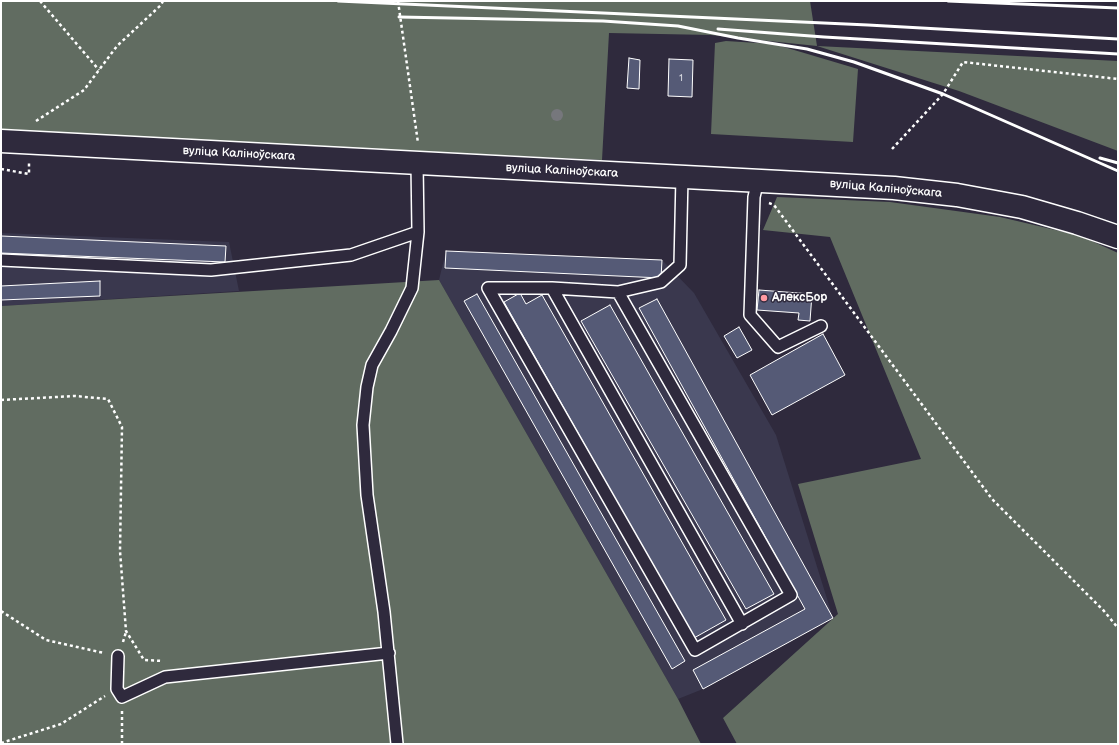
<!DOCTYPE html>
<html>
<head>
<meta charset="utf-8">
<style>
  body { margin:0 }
  #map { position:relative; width:1119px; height:745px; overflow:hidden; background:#2f2a3d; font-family:"Balsamiq Sans",sans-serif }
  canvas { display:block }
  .frame { position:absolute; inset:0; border:2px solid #fff; pointer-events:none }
</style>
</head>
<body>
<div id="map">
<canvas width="1119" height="745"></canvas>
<div class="frame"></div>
</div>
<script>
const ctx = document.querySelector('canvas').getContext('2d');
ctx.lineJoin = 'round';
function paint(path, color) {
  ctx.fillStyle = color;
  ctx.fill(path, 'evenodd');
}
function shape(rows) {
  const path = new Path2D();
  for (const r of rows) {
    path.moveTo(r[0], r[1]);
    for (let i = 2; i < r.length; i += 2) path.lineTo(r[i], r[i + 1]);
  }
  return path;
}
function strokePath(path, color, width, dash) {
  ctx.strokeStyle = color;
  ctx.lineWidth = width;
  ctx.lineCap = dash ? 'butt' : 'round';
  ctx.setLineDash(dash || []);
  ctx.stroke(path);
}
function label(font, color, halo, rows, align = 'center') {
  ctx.font = font + ' "Balsamiq Sans",sans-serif';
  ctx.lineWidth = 3;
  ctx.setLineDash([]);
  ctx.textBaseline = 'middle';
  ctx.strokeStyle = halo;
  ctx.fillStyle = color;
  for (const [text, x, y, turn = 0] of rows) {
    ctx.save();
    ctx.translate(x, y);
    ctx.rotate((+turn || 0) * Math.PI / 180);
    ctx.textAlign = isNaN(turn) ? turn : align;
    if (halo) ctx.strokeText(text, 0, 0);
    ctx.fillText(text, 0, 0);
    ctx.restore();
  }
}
paint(shape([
  [1,233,229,242,239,291,1,306],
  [446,251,662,260,694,293,776,435,833,618,703,689,678,699,439,280]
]), '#3a384e');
paint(shape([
  [1,1,810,1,817,46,1118,61,1118,151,959,91,817,46,711,35,609,33,602,160,121,137,1,129],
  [726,41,774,44,858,69,853,142,711,134,715,43],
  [777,197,890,202,1000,217,1081,236,1118,253,1118,744,737,744,723,718,838,614,798,484,921,459,830,237,763,230],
  [439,280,678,699,701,744,1,744,1,306]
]), '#616c61');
const building = shape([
  [629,58,640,60,639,89,627,88,629,58],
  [669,59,693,60,692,97,668,96,669,59],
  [1,236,226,246,225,262,1,253,1,236],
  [446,251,662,260,661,278,445,268,446,251],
  [100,281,100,296,1,300,1,286,100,281],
  [759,290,812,294,810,321,798,320,799,313,757,310,759,290],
  [520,293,526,304,542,295,726,620,694,638,504,302,520,293],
  [477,294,685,661,672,669,464,301,477,294],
  [657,299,833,618,703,689,693,670,805,609,639,308,657,299],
  [610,305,774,594,746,609,581,321,610,305],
  [739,327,752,350,737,358,724,336,739,327],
  [823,334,845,375,772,415,750,375,823,334]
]);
paint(building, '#555a76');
strokePath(building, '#fff', 1);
const lane = shape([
  [758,180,754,197,750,315,778,347,821,326],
  [1,260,211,270,351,255,418,232],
  [552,288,742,624],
  [618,292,791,595,695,650,488,288,552,288,618,292,661,282,680,265,682,177],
  [118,656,117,689,122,697,165,677,389,653],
  [397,744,384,612,367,495,363,425,367,387,372,365,391,331,412,288,418,232,417,163]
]);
const secondary = shape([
  [1,141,894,188,957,195,1022,207,1077,223,1118,237]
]);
strokePath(lane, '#fff', 14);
strokePath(secondary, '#fff', 25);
strokePath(shape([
  [40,1,99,70],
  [398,1,418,143],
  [36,121,84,90,117,46,161,5,163,1],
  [892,149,943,94,963,62,1118,79],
  [1,169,29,174,29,162],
  [769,203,774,205,992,499,1104,611,1118,628],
  [1,400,75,396,108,399,122,427,120,551,126,631,144,660,163,661],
  [1,611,46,640,104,653],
  [123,642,126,632],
  [122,711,122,744],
  [1,743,61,724,105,696]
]), '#fff', 2.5, [3, 3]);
strokePath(lane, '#2f2a3d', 11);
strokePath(secondary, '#2f2a3d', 22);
strokePath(shape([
  [338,1,868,25,1118,39],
  [948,1,1118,8],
  [399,17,603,21,678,26,738,38,807,49,854,62,943,94,1118,171],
  [718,29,824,37,1118,54],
  [1100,158,1118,163]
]), '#fff', 3);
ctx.fillStyle = '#76777c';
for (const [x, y] of [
  [557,115]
]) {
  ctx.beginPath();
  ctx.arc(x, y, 6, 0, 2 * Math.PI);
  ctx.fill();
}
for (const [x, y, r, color] of [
  [764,298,4,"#ff9aa2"]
]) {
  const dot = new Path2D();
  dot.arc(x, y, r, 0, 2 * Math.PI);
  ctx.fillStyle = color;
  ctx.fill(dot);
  strokePath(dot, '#2f2a3d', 1.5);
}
label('10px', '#d4d6dd', null, [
  ["1",681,78]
]);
label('12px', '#fff', '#2f2a3d', [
  ["вуліца Каліноўскага",239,154,3],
  ["вуліца Каліноўскага",562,171,3],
  ["вуліца Каліноўскага",886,189,5]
]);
label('bold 12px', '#fff', '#2f2a3d', [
  ["АлексБор",772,298]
], 'left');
</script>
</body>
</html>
